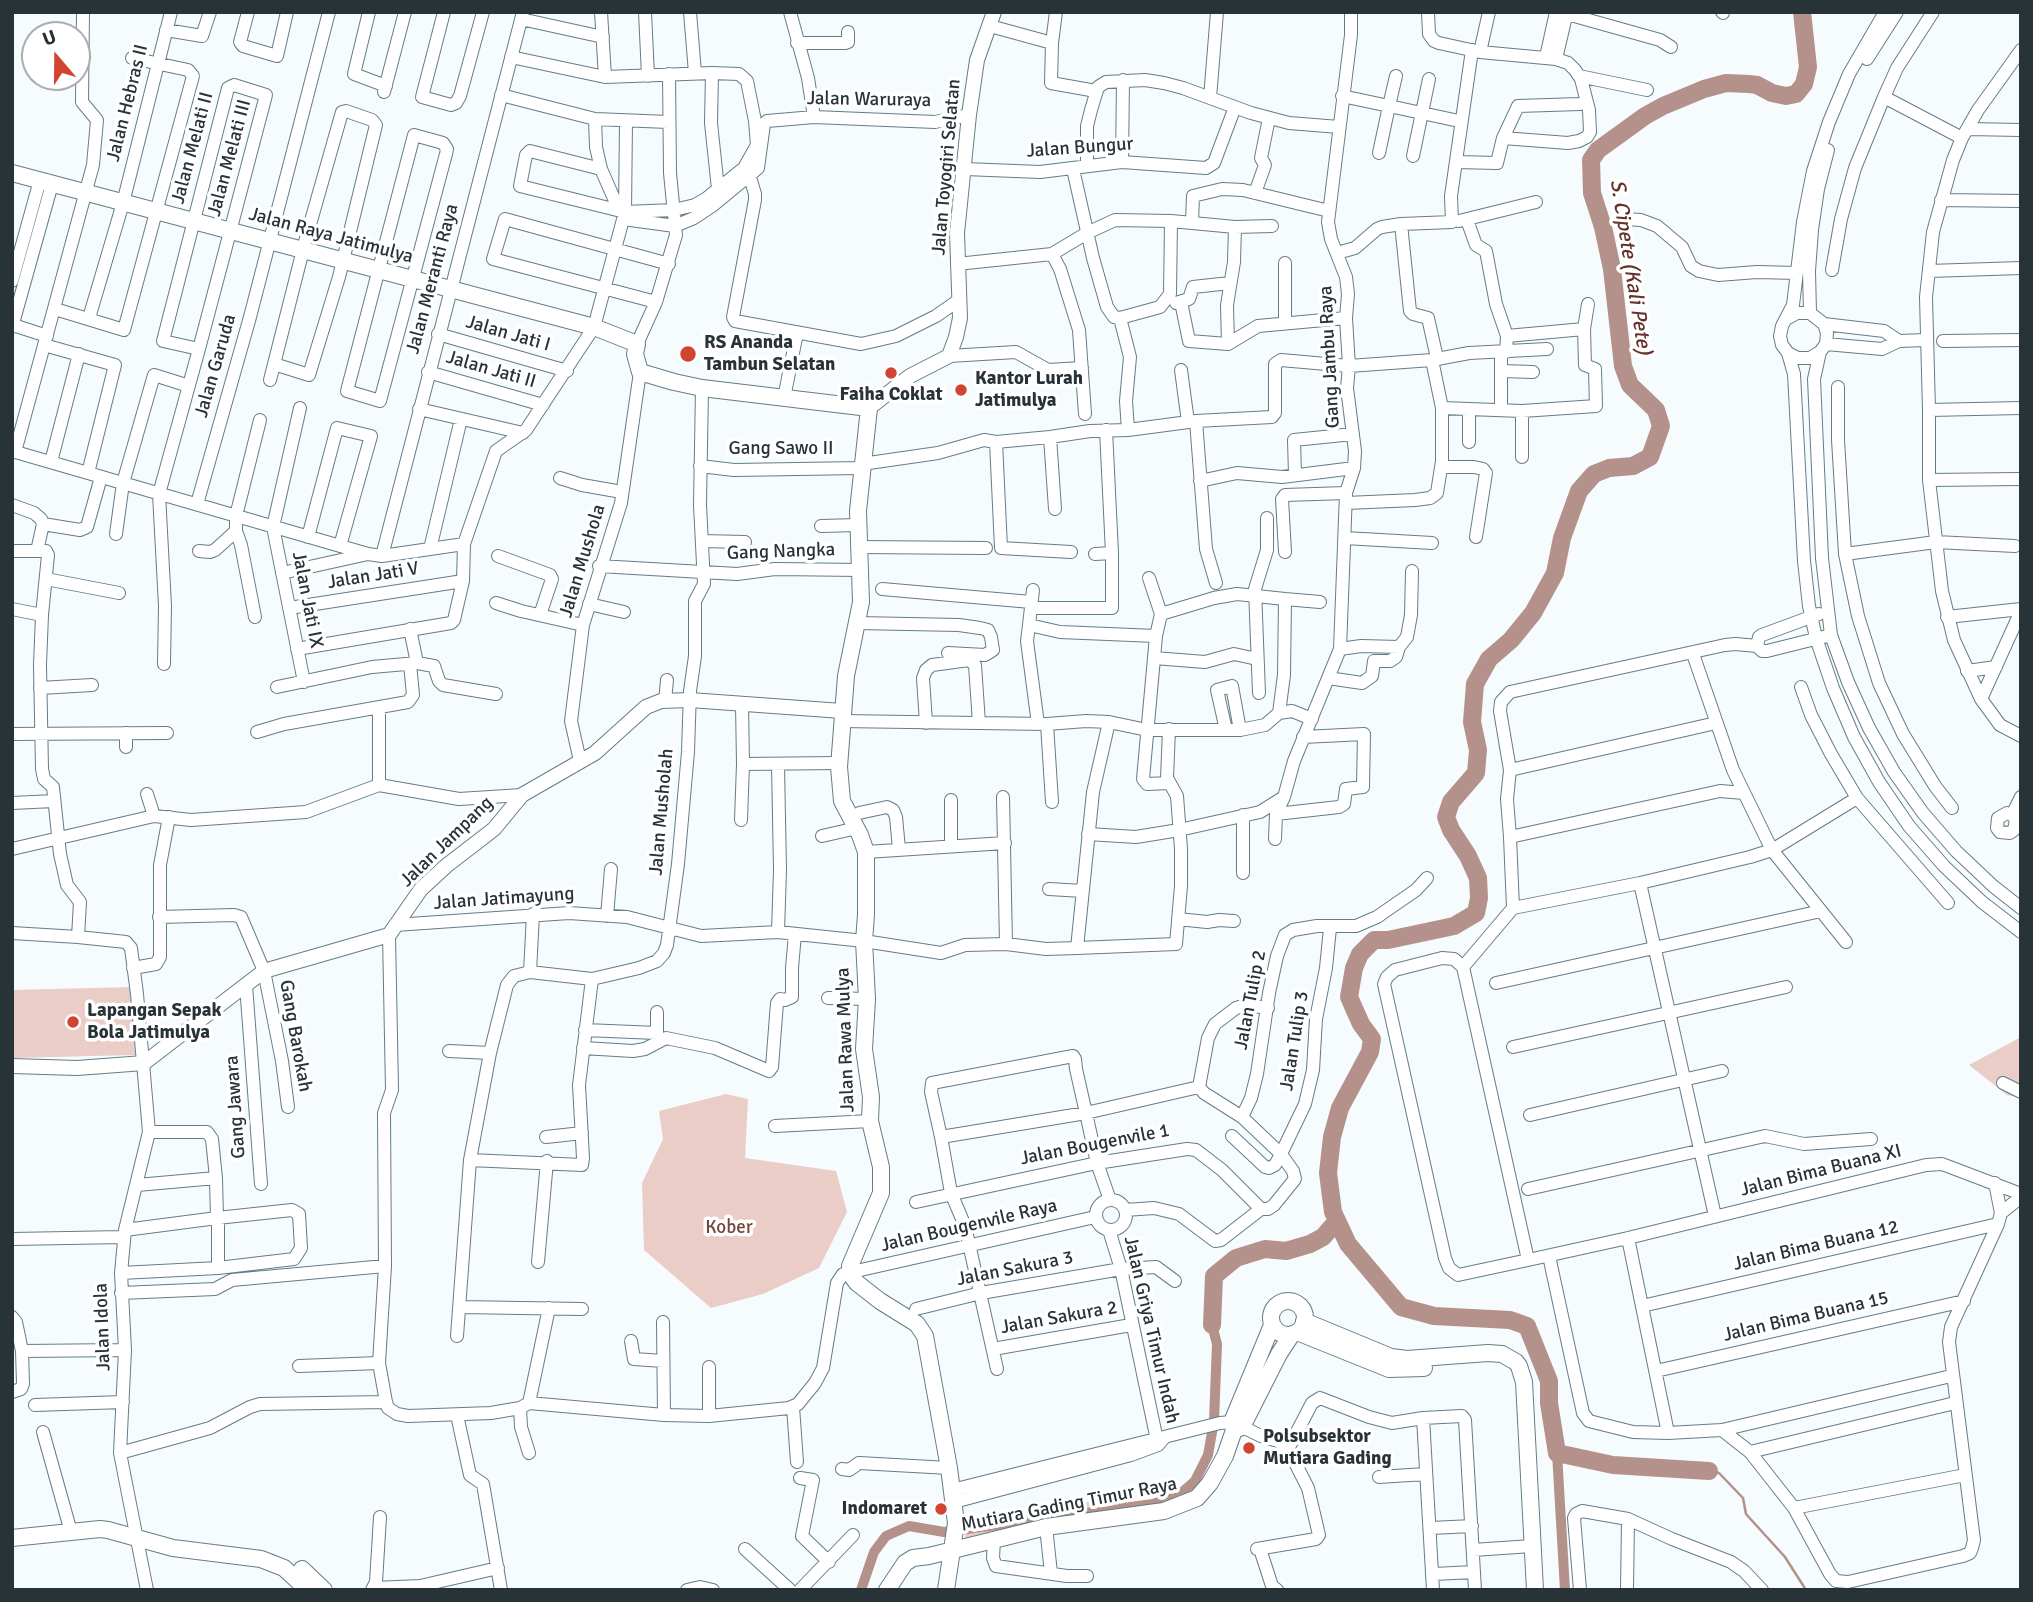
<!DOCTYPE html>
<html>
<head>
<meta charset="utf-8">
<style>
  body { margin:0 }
  #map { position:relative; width:2033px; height:1602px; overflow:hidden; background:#f6fbfe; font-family:Signika,sans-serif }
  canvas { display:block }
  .frame { position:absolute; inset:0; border:14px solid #283338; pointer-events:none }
  .north { position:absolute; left:21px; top:21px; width:70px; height:70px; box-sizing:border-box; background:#fff; border:2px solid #a9adaf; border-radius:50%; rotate:340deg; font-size:19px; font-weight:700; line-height:28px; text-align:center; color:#283338 }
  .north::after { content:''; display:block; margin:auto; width:24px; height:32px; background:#d14432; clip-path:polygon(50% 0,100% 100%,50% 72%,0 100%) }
</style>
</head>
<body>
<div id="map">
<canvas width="2033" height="1602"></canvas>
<div class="frame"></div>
<div class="north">U</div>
</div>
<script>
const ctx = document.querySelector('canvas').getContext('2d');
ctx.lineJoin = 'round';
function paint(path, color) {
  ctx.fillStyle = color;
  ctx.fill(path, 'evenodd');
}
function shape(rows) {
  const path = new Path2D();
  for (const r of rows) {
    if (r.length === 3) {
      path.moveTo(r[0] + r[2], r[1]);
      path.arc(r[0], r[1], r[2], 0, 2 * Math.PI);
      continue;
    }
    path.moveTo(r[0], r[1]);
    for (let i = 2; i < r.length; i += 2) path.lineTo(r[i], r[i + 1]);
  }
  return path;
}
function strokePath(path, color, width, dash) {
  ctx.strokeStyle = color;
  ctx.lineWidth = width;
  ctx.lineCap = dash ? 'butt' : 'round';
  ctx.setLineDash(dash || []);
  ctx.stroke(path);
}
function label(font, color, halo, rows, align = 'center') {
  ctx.font = font + ' Signika,sans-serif';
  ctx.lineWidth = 7;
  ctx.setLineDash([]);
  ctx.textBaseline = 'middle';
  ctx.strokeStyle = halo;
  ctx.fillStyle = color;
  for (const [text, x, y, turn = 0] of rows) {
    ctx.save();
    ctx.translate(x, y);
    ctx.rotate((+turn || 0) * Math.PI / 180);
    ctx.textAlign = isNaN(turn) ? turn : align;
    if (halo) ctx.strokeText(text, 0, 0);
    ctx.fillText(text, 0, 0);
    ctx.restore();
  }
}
paint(shape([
  [133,987,135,1055,12,1058,12,990],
  [2021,1037,2021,1098,2007,1095,1969,1065],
  [726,1094,748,1099,745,1158,836,1171,847,1212,819,1268,763,1294,711,1308,644,1250,642,1183,663,1139,659,1111],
  [1132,1495,1134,1514,965,1538,967,1521]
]), '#eacdc7');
strokePath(shape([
  [1709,1471,1719,1473,1743,1498,1746,1514,1785,1557,1806,1590]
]), '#b4918a', 2.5);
strokePath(shape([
  [1557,1453,1565,1590],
  [861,1590,874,1552,886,1536,909,1526,944,1532,1153,1504,1179,1495,1195,1481,1208,1455,1214,1421,1217,1344,1212,1325]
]), '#b4918a', 10);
strokePath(shape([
  [1212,1325,1214,1276,1236,1258,1265,1249,1286,1251,1310,1244,1323,1237,1337,1221],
  [1709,1471,1613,1465,1557,1453,1549,1403,1549,1381,1527,1326,1510,1320,1434,1316,1401,1307,1348,1244,1333,1212,1328,1173,1332,1137,1340,1108,1370,1052,1372,1039,1361,1024,1349,997,1354,968,1360,954,1374,940,1388,940,1454,926,1476,913,1479,898,1478,878,1468,856,1451,830,1446,817,1451,802,1476,773,1478,750,1472,722,1475,684,1489,659,1511,640,1533,613,1555,573,1562,538,1579,491,1594,474,1609,468,1633,466,1650,457,1661,426,1656,410,1630,385,1623,366,1612,269,1603,227,1592,193,1591,160,1598,150,1645,116,1663,106,1704,89,1726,83,1749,84,1757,85,1772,93,1786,96,1796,94,1804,84,1808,67,1802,12]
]), '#b4918a', 18);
const minor = shape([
  [248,12,240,42,243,46,277,56,287,12],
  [369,12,354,74,386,86],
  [444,12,422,97,451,105,456,103,460,96,483,12],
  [601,12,605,77],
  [645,12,648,76],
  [690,12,695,73],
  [790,12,808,78,814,117],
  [1428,12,1429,34,1434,41,1439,43,1480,52,1556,59,1568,63,1575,70,1581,79,1589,110,1590,132,1587,137,1579,141,1568,143,1503,138],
  [1560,12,1660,40,1671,47],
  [1722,12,1723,13],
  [1933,12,1897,68,1884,97,1962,138],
  [521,19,603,37],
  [990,26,1052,43,1051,83,1096,91],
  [166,30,202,36,210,12],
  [797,43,845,43,848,42,848,32],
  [1052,43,1056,12],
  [2021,50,1978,110,1962,138,1953,160,1933,232,1926,297,1929,410,2021,408],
  [1480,52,1489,12],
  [511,57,605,77,712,73,739,74,747,81,755,121,757,145,744,168,707,198,695,205,674,210,625,212,520,186,526,155,530,151,601,169],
  [1546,57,1556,12],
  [1556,59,1567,12],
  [1867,59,1897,12],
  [712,73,711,123,718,189],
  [1396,76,1389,106,1459,121],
  [1579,76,1647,90],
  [384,92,405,12],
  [501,95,595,119,668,122],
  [1342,96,1389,106,1379,153],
  [1210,98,1217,12],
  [595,119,596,147,601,169,619,210],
  [1968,129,2021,130],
  [414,135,443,143,447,149,446,154,380,401,347,391,414,135],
  [1413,156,1429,79],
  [1122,162,1123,80],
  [1457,162,1497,163,1503,138,1518,106,1580,104],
  [1087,166,1087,126,1091,110,1098,87,1106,82,1145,80,1164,83,1183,88,1251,113,1289,123,1339,127],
  [965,169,1040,172,1122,162,1206,168,1214,163,1235,107],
  [1073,169,1093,258,1107,307,1114,317,1120,318,1130,357,1126,401,1128,430],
  [750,177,755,194,755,200,733,317,735,321,861,344,896,336,936,316,959,300],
  [1255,193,1265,165,1261,158,1269,118],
  [1941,200,2021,201],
  [623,219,675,226,694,218,712,206,758,168,764,124,767,121,814,117,935,122,969,115],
  [1626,219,1641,220,1657,226,1682,247,1691,266,1699,271,1718,275,1757,272,1797,273],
  [1467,220,1476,245,1486,251,1496,304,1507,336,1506,352],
  [1459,221,1536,202],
  [1192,223,1193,196,1222,189,1243,190,1329,211],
  [1401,224,1410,311,1413,314,1428,318,1437,358],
  [1235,227,1272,226],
  [1337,253,1355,248,1377,229,1382,227,1401,224,1452,222,1451,196,1472,50],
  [1052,254,1060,269,1079,330,1085,414],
  [1285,263,1285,322],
  [957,264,1052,254,1087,233,1115,220,1171,221,1235,227,1234,262,1227,305,1228,344],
  [1832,270,1841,219,1855,168,1884,97],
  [1929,271,2021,268],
  [12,281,40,180],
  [656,302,493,259,505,219,669,264],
  [1181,302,1189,341,1228,344,1258,326,1346,318],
  [1176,303,1189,299,1193,287,1230,283],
  [55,309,124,330,193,76,188,70,132,58],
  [1810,313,1809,271,1812,230,1818,189,1828,150],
  [89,318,123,203,171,12],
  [1120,318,1160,307,1170,294,1171,221],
  [1788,318,1797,313,1810,313,1824,324,1827,333,1826,344,1820,352,1810,358,1798,358,1788,353,1782,345,1780,336,1782,326,1793,305,1803,222,1813,171,1829,122,1849,74,1885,12],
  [1824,324,1884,331,1899,341],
  [13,325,47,336],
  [12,327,52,184],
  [438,334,567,371],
  [1507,336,1584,329,1588,304],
  [1943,341,2021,340],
  [637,344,656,302,676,235,670,173,669,74],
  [1826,344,1882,349,1899,341,1926,340],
  [44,345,115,365,88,473],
  [1820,352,1814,379,1822,558,1831,635,1848,682,1869,728,1894,772,1923,813,1956,851,1993,886,2021,908],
  [1501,353,1501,410],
  [1788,353,1794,374,1804,561,1809,606,1816,638,1833,688,1854,737,1879,782,1909,826,1944,866,1982,902,2021,932],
  [949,356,1016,352,1048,370,1082,368],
  [1181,370,1188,422],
  [1501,371,1533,372],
  [428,372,543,405],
  [270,380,305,242,342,112,346,111,372,120,376,125,339,277,309,375,274,364],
  [1838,387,1838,440,1845,554,1858,616,1879,683,1903,734,1935,786,1952,808],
  [784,398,797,333],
  [300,408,273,527,304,682],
  [1442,408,1522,411,1596,406,1595,369,1585,365,1584,329],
  [419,409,523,433],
  [1929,410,1929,480,1942,591,1954,640,1981,699,2021,611],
  [1522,411,1522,457],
  [1196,421,1206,549,1216,583],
  [1050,437,1055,509],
  [996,442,1001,548,1071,552],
  [1469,442,1469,409],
  [12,451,368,554],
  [15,452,93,165,97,120,82,102,83,12],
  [51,462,79,354],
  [862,464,938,453,984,440,996,442,1050,437,1090,431,1128,430,1196,421,1272,417,1275,413,1275,364,1281,360,1349,366,1432,360,1469,353,1547,349],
  [700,466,734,470,861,468],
  [1441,467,1474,467,1483,469,1486,473,1476,537],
  [1295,475,1294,440,1353,434],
  [560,478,582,485,622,492],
  [1929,480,2021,479],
  [1200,481,1237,473,1282,477,1354,468],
  [1346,503,1415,500,1430,498,1437,493,1442,461,1442,408,1432,360],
  [197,504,250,317,329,12],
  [12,505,34,513,41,519,43,524,37,551],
  [43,524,80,530,87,527,101,477],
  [821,526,858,525],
  [236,531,241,545,255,617],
  [116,534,123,483,154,375,189,386],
  [308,537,337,428,371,436,340,546],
  [1345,538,1432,543],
  [702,541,745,542],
  [858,547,986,548],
  [430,549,461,419],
  [12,551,46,551,48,555,42,615,40,665,42,769,44,779,53,787,60,854,67,885,80,902,78,937,126,942,131,948,137,994,149,1132,125,1230,121,1273,125,1350,120,1453,147,1590],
  [199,551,210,552,215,550,236,531,236,516,260,420],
  [1285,552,1282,499,1285,495,1346,493],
  [1095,554,1112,553],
  [1845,554,1936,542,2015,546],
  [382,556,523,12],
  [498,556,550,575,552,579,540,615],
  [599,566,737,574,775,569,861,570],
  [282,573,368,554,382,556,464,544],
  [1149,578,1161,614,1156,636,1143,779,1147,784,1169,783],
  [46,579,119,593],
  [882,589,1031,602],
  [1033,590,1029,625,1060,632,1156,636],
  [1285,599,1320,602],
  [496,603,521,611,583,625],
  [589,604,624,612],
  [289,608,463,581],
  [1031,608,1112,608,1112,553,1106,430],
  [12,609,42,615],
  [1161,614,1214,598,1237,594,1285,599,1284,675,1279,713],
  [1947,617,2021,609],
  [857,623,959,625,980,628,988,630,991,637,993,650,985,655,948,653],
  [1029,625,1027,641,1038,724],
  [1757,646,1759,637,1762,635,1819,614],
  [297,649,451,623,454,620,463,581,464,544,496,451,526,430,594,327,625,212,626,121],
  [1340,649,1361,646,1399,647],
  [1693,654,1733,770,1772,850,1846,942],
  [1154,658,1205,662,1234,654,1257,659],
  [417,663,434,666,439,681,443,685,496,694],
  [164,664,165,606,159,494,199,349,226,247,266,95,234,85,228,88,163,341,199,349],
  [1967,671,1996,667],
  [1328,678,1362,683,1372,676,1374,661,1390,661,1396,657,1399,647,1407,637,1411,615,1412,571],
  [277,687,372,667,417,663,410,629],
  [1801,687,1811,715,1831,754,1857,798,1948,903],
  [40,688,92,685],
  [1259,693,1255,589,1267,550,1267,518],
  [1981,699,2000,725,2021,736],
  [665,701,667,680],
  [841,721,1047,724,1052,802],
  [1109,722,1147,730,1240,730,1265,725,1279,713,1292,711,1312,719],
  [926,723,923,678,926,670,932,665,969,660,975,665,979,723],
  [1226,730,1217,690,1232,686,1240,730],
  [257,732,284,724,408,702,413,695,410,664],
  [12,734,167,733],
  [126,747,126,733],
  [580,761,571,721,583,625,621,503,640,372],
  [743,764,839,763],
  [778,765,780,870,778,932],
  [1510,770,1716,723],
  [379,785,379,708],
  [1744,793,1720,791,1510,837,1507,799,1510,770,1500,711,1501,702,1510,692,1725,645,1736,644,1757,646,1762,651,1767,651,1831,635],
  [147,794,154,816],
  [1003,797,1006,944],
  [12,803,54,801],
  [859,813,887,807,893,810,896,817,899,849],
  [1276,814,1339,807,1344,804,1346,789,1363,787,1364,734,1303,737],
  [2012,815,2007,813,1998,818,1997,828,2000,832,2010,833,2014,830,2016,820,2012,815,2021,797],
  [741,820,743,764,742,704],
  [1088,834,1136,837,1179,830,1260,812,1284,797],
  [822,836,857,828],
  [1510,837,1513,908],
  [1275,839,1276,814,1284,797,1294,761,1340,649,1346,493,1354,468,1355,451,1347,388,1349,366,1346,318,1348,294,1346,277,1331,239,1328,222,1351,35,1351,12],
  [951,845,951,800],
  [12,849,154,816,191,820,306,812,379,785,459,799,522,795],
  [866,852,1005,843],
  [1243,873,1243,815],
  [1640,883,1715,1216],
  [1049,889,1083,891],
  [607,916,611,869],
  [159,917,234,915,241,917,264,971,282,1061,288,1107],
  [1178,919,1207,922,1219,920,1234,921],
  [395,925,569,913,627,917,701,936,778,932,864,941,941,953,965,945,1006,944,1046,949,1077,948,1093,792,1109,722,1086,721,1047,724],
  [12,933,78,937],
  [389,935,392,1090,384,1113,385,1266,379,1363,386,1402,388,1408,397,1414,408,1416,491,1413,520,1408,529,1403,664,1415,709,1416,789,1408,798,1404,815,1383,823,1368,837,1283,843,1274,1095,1217],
  [1077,948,1176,944,1181,886,1181,849,1177,796,1167,778,1169,729],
  [1463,967,1513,908,1640,883,1750,857,1772,850,1857,798],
  [133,968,156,964,160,957,160,865,169,817],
  [530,972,592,979],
  [1496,983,1821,911],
  [246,985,261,1184],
  [828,998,867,999],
  [585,1030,657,1033,657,1012],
  [1513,1047,1786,987],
  [583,1048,633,1051,645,1049,666,1038,715,1048,769,1071,772,1067,777,1003,780,999,785,1000,792,997,792,968,795,934],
  [449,1051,490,1053],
  [2003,1083,2021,1092],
  [1199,1087,1208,1038,1215,1024,1236,1008,1246,1005,1268,1008],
  [1530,1115,1722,1071],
  [1242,1117,1251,1098,1257,1074,1269,993,1277,956,1285,935,1293,930,1317,926,1356,926,1377,917,1416,890,1427,878],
  [775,1126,870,1121],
  [149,1132,207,1132,212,1139,216,1178],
  [1232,1136,1265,1167,1269,1168,1275,1165,1281,1154,1305,1104,1313,1070,1316,1019,1326,968,1330,928],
  [546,1137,582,1133],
  [941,1137,951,1193,965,1226,997,1369],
  [470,1160,582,1165,583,1158,579,1085,592,979,639,968,657,961,664,953,667,945,678,864,688,752,690,691,695,656,695,601,704,584,700,505,702,388],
  [1528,1189,1765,1136,1804,1144,1871,1139],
  [1111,1215,15],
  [1110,1200,1097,1163,1086,1113,1076,1069,1075,1059,1073,1056,932,1083,931,1092,941,1137,1086,1113,1199,1087],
  [916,1202,1097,1163,1187,1149,1196,1150,1222,1170,1261,1209],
  [1125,1210,1154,1208,1179,1214,1215,1241,1221,1240,1261,1209,1268,1209,1274,1205,1295,1179,1293,1171,1281,1154,1242,1117,1204,1093,1199,1087],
  [2001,1213,2021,1197],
  [125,1230,217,1218,292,1210,299,1214,301,1248,294,1259,218,1268,218,1226,217,1218,216,1178,137,1185],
  [1109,1230,1121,1269,1158,1445],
  [1628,1238,1668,1433],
  [12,1239,124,1237],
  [1549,1256,1583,1413,1589,1421,1633,1432,1668,1433,1722,1430,1750,1452,1794,1508,1830,1574,1836,1581,1848,1582,1963,1556,1970,1553,1972,1548,1974,1540,1949,1342,1951,1327,1998,1224,2001,1213,1995,1183],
  [1528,1260,1458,1275,1449,1268,1445,1258,1384,984,1387,977,1395,970,1442,958,1454,959,1463,967,1528,1260,1628,1238,1926,1165,1942,1164,2021,1194],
  [538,1262,547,1161],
  [121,1273,218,1268],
  [121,1293,215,1289,232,1280,385,1266],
  [1642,1306,1998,1224],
  [460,1307,582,1309],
  [916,1309,981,1293,1121,1269,1156,1267,1175,1281],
  [12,1317,16,1322,22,1351,23,1384,21,1389,12,1392],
  [663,1322,664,1415],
  [457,1336,470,1160,490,1053,507,985,514,976,530,972,533,914],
  [631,1341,634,1359,663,1361],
  [993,1349,1131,1325],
  [22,1351,125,1350],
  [299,1366,379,1363],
  [709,1367,709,1416],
  [1656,1371,1964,1301],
  [529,1403,549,1308],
  [35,1405,123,1402],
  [793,1407,797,1462],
  [520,1408,521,1427,529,1453],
  [457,1415,470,1475,483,1484,501,1590],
  [1423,1418,1433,1590],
  [1722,1430,1951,1376],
  [43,1432,71,1532],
  [1750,1452,1955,1403],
  [120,1453,210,1428,250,1407,260,1404,386,1402],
  [842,1469,849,1470,859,1463,949,1468],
  [1379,1477,1425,1474],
  [800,1478,813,1480,802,1536,829,1562],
  [952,1490,1220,1423,1232,1422,1261,1436,1278,1441,1288,1449,1312,1403,1320,1398,1369,1417,1392,1423,1423,1418,1462,1416,1465,1420,1475,1590],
  [954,1502,1131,1455,1158,1445,1164,1438],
  [1794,1508,1965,1475],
  [1046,1527,1051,1573],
  [1431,1528,1472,1526],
  [994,1540,993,1558,996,1566,1067,1576,1087,1576],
  [745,1549,790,1590],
  [1257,1549,1316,1539,1319,1535,1308,1488,1288,1449],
  [1260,1549,1272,1586,1277,1590],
  [1473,1550,1532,1546],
  [1434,1574,1474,1572],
  [374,1588,420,1586,498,1568],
  [372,1590,376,1582,380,1517],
  [687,1590,700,1587,713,1590],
  [800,1590,853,1535],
  [1580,1590,1574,1518,1576,1514,1582,1511,1628,1519,1672,1539,1731,1562,1744,1571,1762,1590],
  [1627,1590,1628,1519]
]);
const tertiary = shape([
  [869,408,910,376,949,356,956,337,960,318,957,233,969,115,977,60,994,12],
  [12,1066,77,1068,144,1063,264,971,389,935,421,889,446,866,494,829,522,795,595,753,646,707,661,701,690,700,842,711]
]);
const secondary = shape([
  [12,173,594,327,637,344,635,354,640,372,674,382,702,388,869,408,858,511,861,602,846,676,839,767,842,801,860,835,866,852,866,915,864,941,867,999,864,1049,871,1097,870,1121,881,1167,881,1193,850,1266,851,1275,857,1283,880,1301,917,1324,925,1336,949,1468,956,1523,946,1590],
  [1288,1318,17],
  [1304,1321,1391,1357,1407,1359,1488,1353,1502,1354,1516,1362,1519,1366,1524,1382,1535,1590],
  [1297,1332,1389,1369,1424,1368],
  [1234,1430,1242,1427,1279,1354,1292,1334],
  [12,1538,100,1529,108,1530,173,1548,261,1559,284,1568,308,1590],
  [302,1569,324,1590],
  [887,1590,905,1563,913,1558,929,1556,1046,1527,1164,1511,1197,1498,1210,1483,1225,1456,1234,1430,1232,1422,1272,1325]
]);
strokePath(minor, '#637d87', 14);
strokePath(tertiary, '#637d87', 16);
strokePath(secondary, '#637d87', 18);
strokePath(minor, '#fff', 12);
strokePath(tertiary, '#fff', 14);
strokePath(secondary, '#fff', 16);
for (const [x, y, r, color] of [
  [688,354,9,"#d14432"],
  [891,373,7,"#d14432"],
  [961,390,7,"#d14432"],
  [73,1022,7,"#d14432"],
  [1249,1448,7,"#d14432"],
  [941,1509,7,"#d14432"]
]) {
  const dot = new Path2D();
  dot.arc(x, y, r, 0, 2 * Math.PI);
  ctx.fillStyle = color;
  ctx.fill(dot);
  strokePath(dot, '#fff', 2.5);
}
label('19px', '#283338', '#fff', [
  ["Jalan Waruraya",869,100,1],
  ["Jalan Hebras II",128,103,-76],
  ["Jalan Melati II",193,148,-75],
  ["Jalan Bungur",1080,148,-4],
  ["Jalan Melati III",230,158,-75],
  ["Jalan Toyogiri Selatan",947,167,-85],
  ["Jalan Raya Jatimulya",331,236,15],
  ["Jalan Meranti Raya",433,279,-75],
  ["Jalan Jati I",508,334,16],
  ["Gang Jambu Raya",1330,357,-93],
  ["Jalan Garuda",216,366,-74],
  ["Jalan Jati II",491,370,16],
  ["Gang Sawo II",781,449],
  ["Gang Nangka",781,552,-2],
  ["Jalan Mushola",583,561,-73],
  ["Jalan Jati V",373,576,-9],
  ["Jalan Jati IX",307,600,79],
  ["Jalan Musholah",662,812,-85],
  ["Jalan Jampang",447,842,-44],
  ["Jalan Jatimayung",504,899,-4],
  ["Jalan Tulip 2",1251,1000,-79],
  ["Gang Barokah",295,1036,80],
  ["Jalan Rawa Mulya",846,1040,-92],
  ["Jalan Tulip 3",1295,1041,-81],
  ["Gang Jawara",236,1107,-94],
  ["Jalan Bougenvile 1",1095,1145,-11],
  ["Jalan Bima Buana XI",1821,1171,-14],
  ["Jalan Bougenvile Raya",969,1226,-13],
  ["Jalan Bima Buana 12",1816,1246,-13],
  ["Jalan Sakura 3",1015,1269,-11],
  ["Jalan Bima Buana 15",1806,1317,-13],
  ["Jalan Sakura 2",1059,1318,-10],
  ["Jalan Idola",103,1327,-92],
  ["Jalan Griya Timur Indah",1151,1330,77],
  ["Mutiara Gading Timur Raya",1069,1505,-11]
]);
label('bold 19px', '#283338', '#fff', [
  ["RS Ananda",704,343],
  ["Tambun Selatan",704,365],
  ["Kantor Lurah",975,379],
  ["Jatimulya",975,401],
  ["Faiha Coklat",891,395,"center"],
  ["Lapangan Sepak",87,1011],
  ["Bola Jatimulya",87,1033],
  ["Polsubsektor",1263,1437],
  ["Mutiara Gading",1263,1459],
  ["Indomaret",927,1509,"right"]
], 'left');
label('19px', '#77443b', '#fff', [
  ["Kober",729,1228]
]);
label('italic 21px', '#64322a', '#fff', [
  ["S. Cipete (Kali Pete)",1630,267,81]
]);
</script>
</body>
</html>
